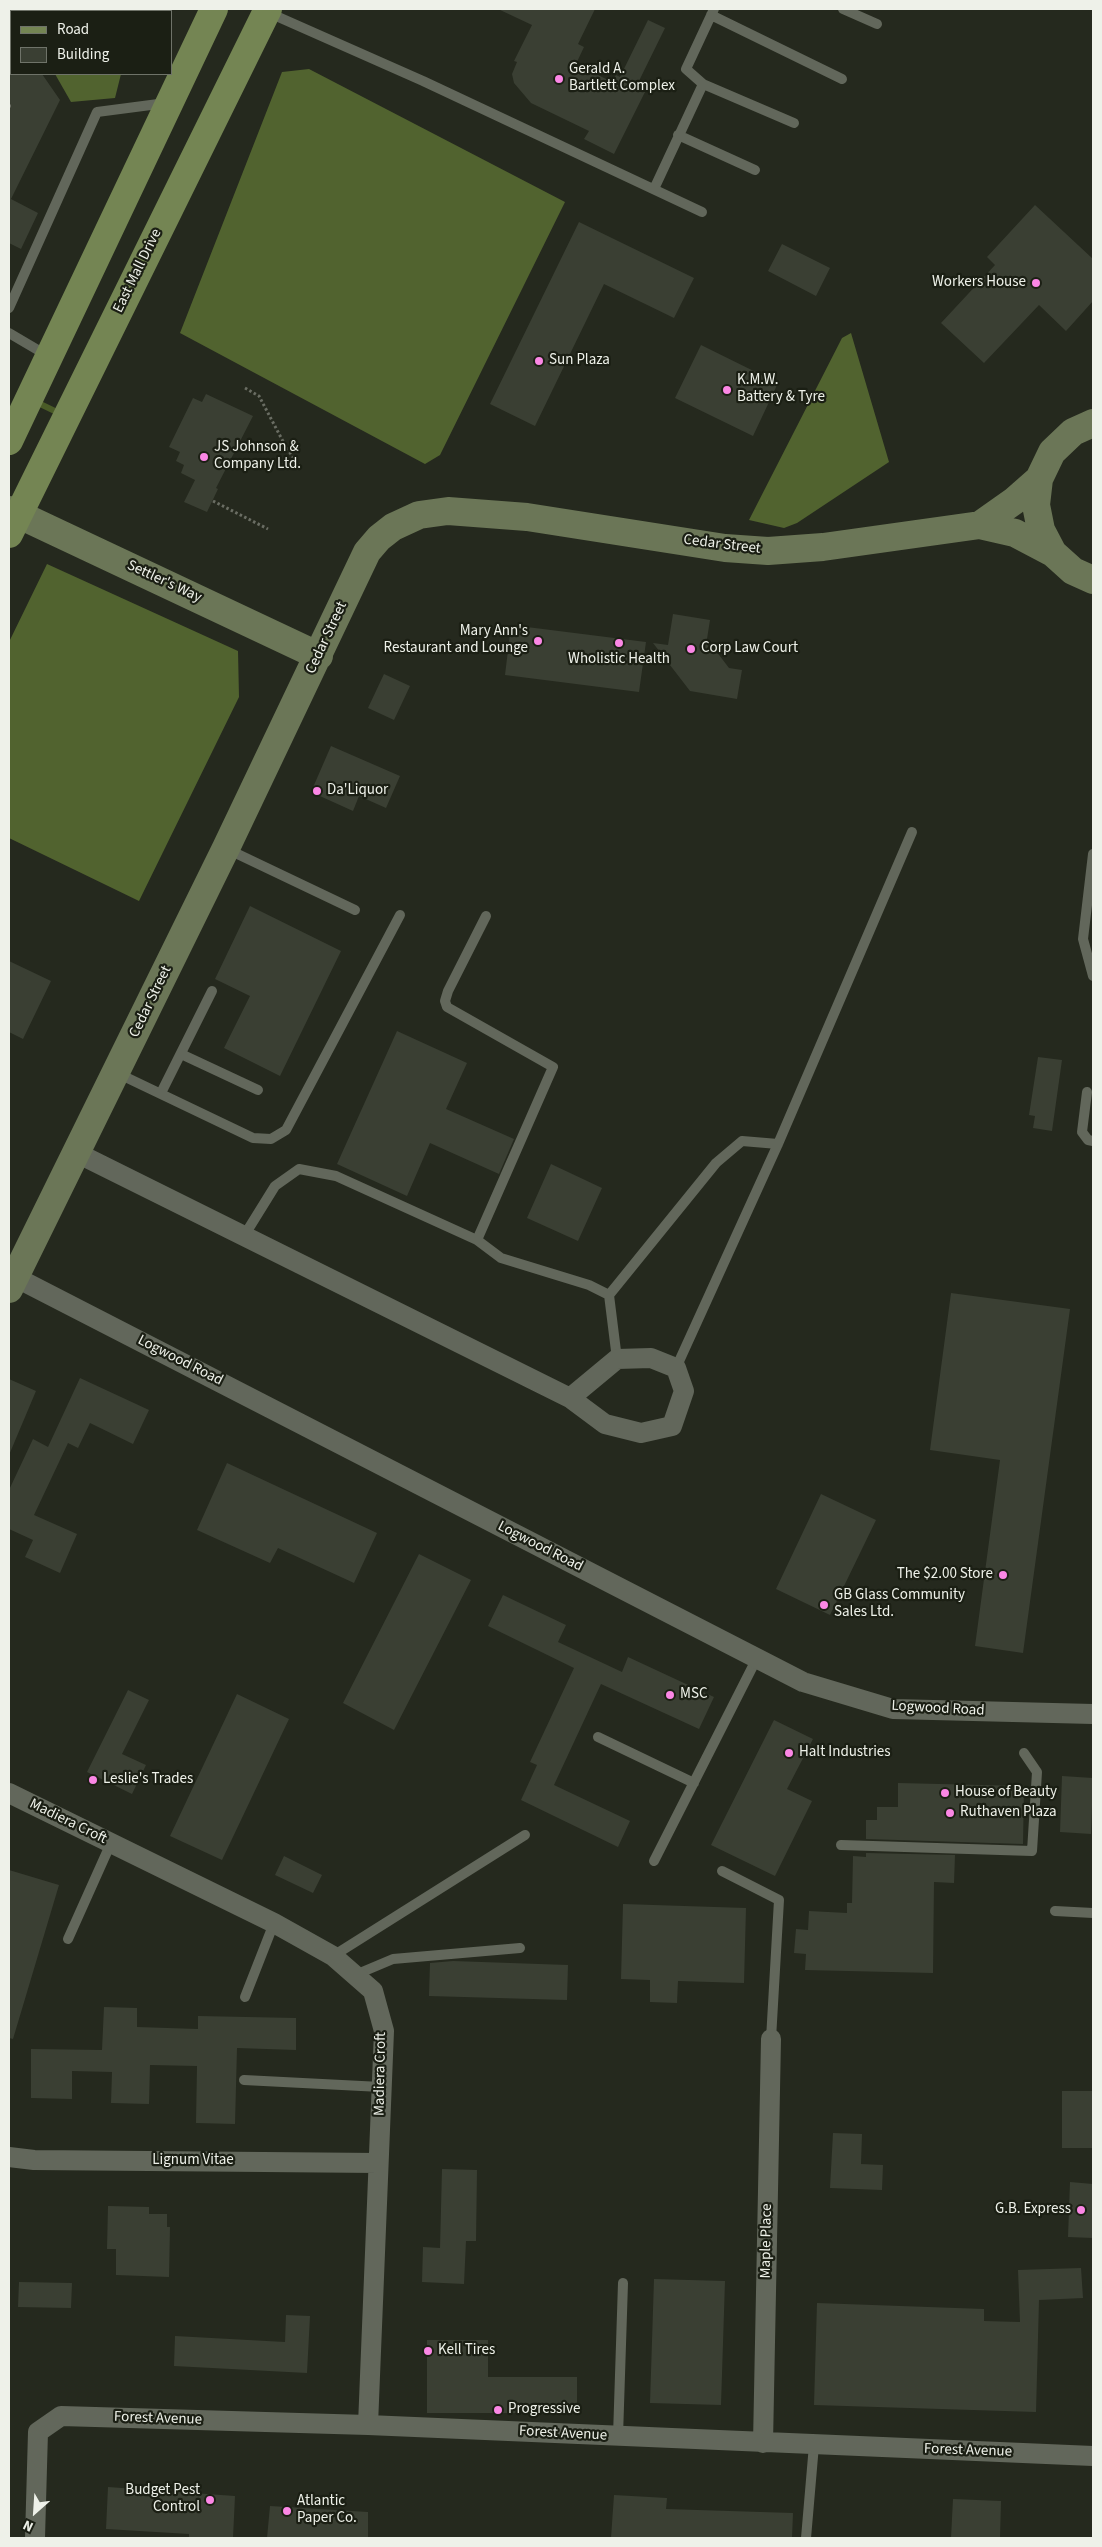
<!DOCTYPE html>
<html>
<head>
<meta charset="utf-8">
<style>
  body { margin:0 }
  #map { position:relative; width:1102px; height:2547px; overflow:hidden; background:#25291e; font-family:"Source Sans 3",sans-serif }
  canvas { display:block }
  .frame { position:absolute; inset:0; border:10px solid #eef1e9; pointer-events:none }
  .legend { position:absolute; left:10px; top:10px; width:162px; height:65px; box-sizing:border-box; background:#1b1f14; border:1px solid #6f7369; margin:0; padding:6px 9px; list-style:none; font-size:15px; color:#eef1e9 }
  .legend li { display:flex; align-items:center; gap:10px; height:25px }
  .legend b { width:25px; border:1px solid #6f7369 }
  .north { position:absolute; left:10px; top:2487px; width:50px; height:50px; -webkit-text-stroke:4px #1b1f14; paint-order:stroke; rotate:206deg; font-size:14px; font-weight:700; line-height:20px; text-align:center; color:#eef1e9 }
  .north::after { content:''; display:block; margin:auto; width:18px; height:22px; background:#eef1e9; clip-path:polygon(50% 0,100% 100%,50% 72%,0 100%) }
</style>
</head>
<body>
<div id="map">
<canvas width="1102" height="2547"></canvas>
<div class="frame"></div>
<ul class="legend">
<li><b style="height:6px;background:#748553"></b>Road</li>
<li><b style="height:14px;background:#3a3f33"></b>Building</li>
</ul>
<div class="north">N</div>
</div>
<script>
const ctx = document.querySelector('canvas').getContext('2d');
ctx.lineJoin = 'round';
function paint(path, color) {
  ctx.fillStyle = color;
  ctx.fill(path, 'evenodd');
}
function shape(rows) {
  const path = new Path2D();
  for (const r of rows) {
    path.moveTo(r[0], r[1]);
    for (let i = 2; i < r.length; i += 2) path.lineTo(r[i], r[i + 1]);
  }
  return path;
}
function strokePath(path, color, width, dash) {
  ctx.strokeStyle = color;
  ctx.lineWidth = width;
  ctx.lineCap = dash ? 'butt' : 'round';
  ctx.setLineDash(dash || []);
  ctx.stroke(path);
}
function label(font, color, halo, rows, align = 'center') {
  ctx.font = font + ' "Source Sans 3",sans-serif';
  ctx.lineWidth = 4.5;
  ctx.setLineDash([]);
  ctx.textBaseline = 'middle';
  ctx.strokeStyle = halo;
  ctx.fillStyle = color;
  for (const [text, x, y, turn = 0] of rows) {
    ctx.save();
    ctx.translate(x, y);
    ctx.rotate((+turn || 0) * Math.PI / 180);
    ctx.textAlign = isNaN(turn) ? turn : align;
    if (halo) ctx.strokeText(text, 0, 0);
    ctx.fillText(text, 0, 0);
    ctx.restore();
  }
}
paint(shape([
  [18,9,135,9,135,11,20,11],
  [309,69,565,202,440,455,425,464,180,333,282,72],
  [55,74,121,74,115,98,71,102],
  [851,333,889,462,797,523,784,528,749,520,842,338],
  [47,564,238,651,239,697,139,901,9,838,9,642]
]), '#51632f');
strokePath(shape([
  [34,401,61,414]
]), '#4a5b27', 6);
paint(shape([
  [498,9,595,9,578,44,584,47,576,64,612,82,616,75,620,77,648,20,665,28,637,85,646,90,614,154,584,139,589,131,531,103,514,83,512,74,517,62,514,61,532,25],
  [9,74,42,74,60,100,11,199,38,213,21,249,9,243],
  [1035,205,1093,259,1093,301,1066,331,1039,305,984,363,941,323,995,265,987,257],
  [579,222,694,278,674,318,604,284,535,426,490,404],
  [782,244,830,268,816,296,768,271],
  [701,345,778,383,753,436,675,398],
  [206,394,253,416,216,488,218,489,207,512,184,502,195,480,181,473,184,465,176,461,180,452,169,447,193,398,202,402],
  [673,614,710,620,707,639,729,668,742,670,737,699,690,691,653,643,668,645],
  [511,625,646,642,639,692,505,675],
  [384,674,410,686,394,720,368,708],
  [331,746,400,776,386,808,359,796,353,811,311,792],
  [250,906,341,951,280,1076,224,1048,250,996,215,979],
  [9,961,51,981,23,1039,9,1032],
  [397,1031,467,1063,446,1109,514,1139,499,1174,430,1143,407,1196,337,1164],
  [1038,1057,1062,1060,1052,1131,1033,1128,1035,1116,1029,1115],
  [551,1164,602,1188,578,1241,527,1218],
  [951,1293,1070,1309,1023,1653,975,1646,1000,1460,930,1450],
  [80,1378,149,1410,133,1444,90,1423,78,1448,68,1443,34,1515,77,1534,60,1573,25,1557,33,1540,9,1529,9,1490,33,1439,48,1447],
  [9,1379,36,1391,9,1455],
  [227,1463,377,1533,354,1583,278,1548,270,1563,197,1530],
  [821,1494,876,1520,830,1615,776,1589],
  [419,1554,471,1580,394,1730,343,1703],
  [503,1595,566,1625,558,1642,622,1672,628,1657,714,1697,699,1729,601,1684,554,1785,630,1821,618,1847,521,1800,537,1765,530,1762,574,1668,488,1626],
  [128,1690,149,1700,122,1754,146,1765,132,1794,87,1772],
  [237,1694,289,1719,222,1860,170,1836],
  [774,1720,813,1739,787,1789,812,1801,775,1876,711,1845],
  [1062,1776,1093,1778,1091,1834,1060,1832],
  [898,1783,1024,1786,1023,1844,866,1839,866,1820,877,1820,877,1807,898,1807],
  [866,1853,955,1855,954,1883,934,1882,933,1973,805,1970,806,1954,794,1953,796,1929,808,1930,809,1911,847,1913,847,1903,852,1903,853,1856,866,1857],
  [284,1856,322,1875,313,1893,275,1875],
  [9,1870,59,1885,13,2039,9,2038],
  [623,1904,746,1908,744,1983,678,1981,677,2003,650,2002,650,1980,621,1979],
  [453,1961,568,1965,567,2000,429,1996,430,1963],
  [104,2007,137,2008,137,2027,198,2029,198,2016,296,2018,296,2050,237,2048,235,2124,196,2123,197,2066,150,2065,149,2104,111,2103,112,2072,72,2071,72,2099,31,2098,31,2049,102,2050],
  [1062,2091,1093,2091,1093,2148,1062,2148],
  [833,2133,862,2134,861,2164,883,2165,882,2190,830,2188],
  [442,2169,477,2170,476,2241,466,2241,464,2284,422,2282,423,2247,440,2248],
  [1070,2182,1093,2184,1093,2238,1068,2237],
  [108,2206,149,2207,149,2214,167,2214,167,2227,170,2227,169,2277,116,2275,116,2249,107,2249],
  [1081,2268,1083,2298,1039,2300,1036,2412,814,2405,817,2303,984,2309,984,2321,1020,2322,1018,2270],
  [654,2279,725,2281,721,2405,650,2403],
  [19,2282,72,2283,71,2308,18,2307],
  [286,2315,310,2316,307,2373,174,2366,175,2336,285,2342],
  [427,2340,488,2340,488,2377,577,2377,577,2413,427,2413],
  [108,2487,235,2496,233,2538,189,2538,189,2534,106,2529],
  [614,2495,667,2498,666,2509,793,2513,792,2538,611,2538],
  [953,2499,1001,2501,1000,2538,951,2538],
  [270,2506,368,2512,368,2538,267,2538]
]), '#3a3f33');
strokePath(shape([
  [9,106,11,106],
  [245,388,259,396,286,447,300,467],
  [213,501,268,529]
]), '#6a6d63', 3, [2.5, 2.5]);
strokePath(shape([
  [843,9,877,24],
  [267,12,423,81,702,212],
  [711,15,842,79],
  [703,84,794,123],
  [678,135,755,170],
  [654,189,703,84,686,69,714,9],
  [9,308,97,112,166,103],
  [9,333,48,356],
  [227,849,355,910],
  [1093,854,1083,939,1093,976],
  [181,1054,258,1090],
  [117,1073,253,1138,271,1139,286,1130,400,915],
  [1087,1092,1082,1132,1088,1140,1093,1141],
  [161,1093,212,991],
  [244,1236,275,1186,299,1169,336,1176,477,1240,501,1258,589,1285,609,1295,617,1359],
  [477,1240,553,1067,447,1007,445,1001,448,991,486,916],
  [609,1295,716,1163,742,1141,778,1144],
  [676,1368,778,1144,912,832],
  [598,1737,694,1783],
  [841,1845,1032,1851,1037,1772,1024,1753],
  [654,1861,757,1658],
  [722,1871,779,1900,771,2039],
  [1055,1911,1093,1913],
  [68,1939,111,1843],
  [333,1956,525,1835],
  [355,1975,393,1959,520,1948],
  [245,1997,274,1923],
  [244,2080,381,2087],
  [618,2436,623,2283],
  [806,2538,814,2445]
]), '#62675b', 10);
strokePath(shape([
  [77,1153,570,1398,605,1424,641,1433,672,1426,684,1391,676,1368,651,1358,617,1359,570,1398],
  [15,1277,803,1682,893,1709,1093,1714],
  [9,1793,274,1923,333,1956,373,1991,384,2031,368,2425],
  [9,2157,34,2160,378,2163],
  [763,2443,771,2039],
  [35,2538,38,2432,61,2416,368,2425,1093,2456]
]), '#62675b', 20);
strokePath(shape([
  [1093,423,1073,432,1052,452,1039,479,1036,505,1041,530,1053,553,1073,571,1093,580],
  [9,510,319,656],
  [980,525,1014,501,1039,479],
  [9,1289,226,848,367,552,379,538,393,527,419,515,448,511,527,517,725,548,768,551,823,547,980,525,1015,533,1053,553]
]), '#6b7657', 28);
strokePath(shape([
  [9,441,214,9],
  [9,534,268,9]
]), '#748553', 28);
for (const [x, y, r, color] of [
  [559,79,5,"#fb87e5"],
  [1036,283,5,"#fb87e5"],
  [539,361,5,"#fb87e5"],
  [727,390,5,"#fb87e5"],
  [204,457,5,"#fb87e5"],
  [538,641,5,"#fb87e5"],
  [619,643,5,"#fb87e5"],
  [691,649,5,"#fb87e5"],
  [317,791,5,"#fb87e5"],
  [1003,1575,5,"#fb87e5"],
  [824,1605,5,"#fb87e5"],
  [670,1695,5,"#fb87e5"],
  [789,1753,5,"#fb87e5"],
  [93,1780,5,"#fb87e5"],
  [945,1793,5,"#fb87e5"],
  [950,1813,5,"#fb87e5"],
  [1081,2210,5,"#fb87e5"],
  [428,2351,5,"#fb87e5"],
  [498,2410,5,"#fb87e5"],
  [210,2500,5,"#fb87e5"],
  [287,2511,5,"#fb87e5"]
]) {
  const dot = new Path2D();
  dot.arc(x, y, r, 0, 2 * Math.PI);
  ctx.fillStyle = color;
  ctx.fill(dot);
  strokePath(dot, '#1b1f14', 2);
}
label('15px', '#eef1e9', '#1b1f14', [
  ["Gerald A.",569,70],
  ["Bartlett Complex",569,87],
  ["Workers House",1026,283,"right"],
  ["Sun Plaza",549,361],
  ["K.M.W.",737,381],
  ["Battery & Tyre",737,398],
  ["JS Johnson &",214,448],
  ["Company Ltd.",214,465],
  ["Mary Ann's",528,632,"right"],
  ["Restaurant and Lounge",528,649,"right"],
  ["Corp Law Court",701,649],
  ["Wholistic Health",619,660,"center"],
  ["Da'Liquor",327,791],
  ["The $2.00 Store",993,1575,"right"],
  ["GB Glass Community",834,1596],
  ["Sales Ltd.",834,1613],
  ["MSC",680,1695],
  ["Halt Industries",799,1753],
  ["Leslie's Trades",103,1780],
  ["House of Beauty",955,1793],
  ["Ruthaven Plaza",960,1813],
  ["G.B. Express",1071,2210,"right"],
  ["Kell Tires",438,2351],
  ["Progressive",508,2410],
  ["Budget Pest",200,2491,"right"],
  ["Control",200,2508,"right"],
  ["Atlantic",297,2502],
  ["Paper Co.",297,2519]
], 'left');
label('15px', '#eef1e9', '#1b1f14', [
  ["East Mall Drive",138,271,-64],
  ["Cedar Street",722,545,7],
  ["Settler's Way",164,582,25],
  ["Cedar Street",327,638,-65],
  ["Cedar Street",151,1002,-64],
  ["Logwood Road",180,1361,27],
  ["Logwood Road",540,1547,27],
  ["Logwood Road",938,1709,3],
  ["Madiera Croft",68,1822,26],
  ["Madiera Croft",381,2074,-89],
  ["Lignum Vitae",193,2161],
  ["Maple Place",767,2241,-89],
  ["Forest Avenue",158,2419,2],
  ["Forest Avenue",563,2434,3],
  ["Forest Avenue",968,2451,2]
]);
</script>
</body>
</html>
